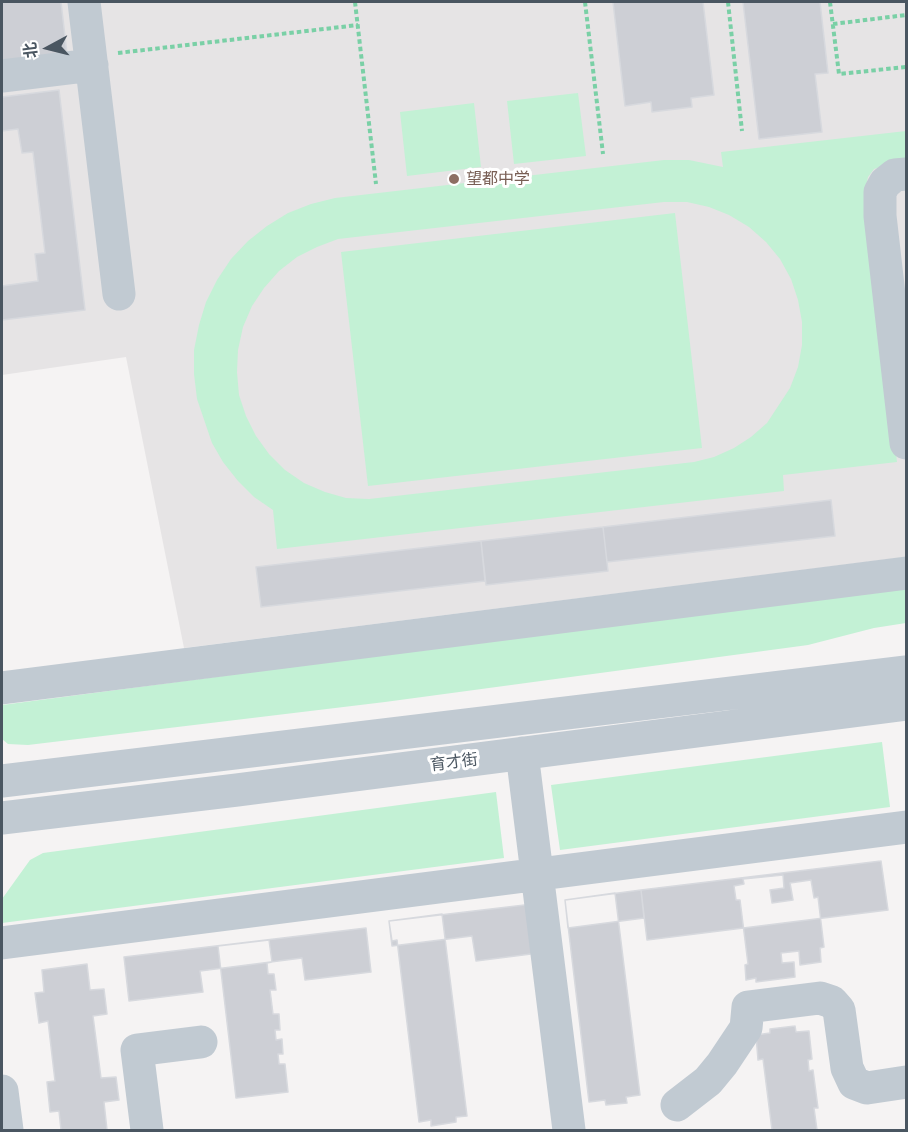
<!DOCTYPE html>
<html>
<head>
<meta charset="utf-8">
<style>
  body { margin:0 }
  #map { position:relative; width:908px; height:1132px; overflow:hidden; background:#f5f3f3; font-family:Barlow,"Noto Sans SC",sans-serif }
  canvas { display:block }
  .frame { position:absolute; inset:0; border:3px solid #4a5661; pointer-events:none }
  .north { position:absolute; left:18px; top:18px; width:60px; height:60px; -webkit-text-stroke:4px #fff; paint-order:stroke; rotate:263deg; font-size:16px; font-weight:700; line-height:24px; text-align:center; color:#4a5661 }
  .north::after { content:''; display:block; margin:auto; width:21px; height:27px; background:#4a5661; clip-path:polygon(50% 0,100% 100%,50% 72%,0 100%) }
</style>
</head>
<body>
<div id="map">
<canvas width="908" height="1132"></canvas>
<div class="frame"></div>
<div class="north">北</div>
</div>
<script>
const ctx = document.querySelector('canvas').getContext('2d');
ctx.lineJoin = 'round';
function paint(path, color) {
  ctx.fillStyle = color;
  ctx.fill(path, 'evenodd');
}
function shape(rows) {
  const path = new Path2D();
  for (const r of rows) {
    path.moveTo(r[0], r[1]);
    for (let i = 2; i < r.length; i += 2) path.lineTo(r[i], r[i + 1]);
  }
  return path;
}
function strokePath(path, color, width, dash) {
  ctx.strokeStyle = color;
  ctx.lineWidth = width;
  ctx.lineCap = dash ? 'butt' : 'round';
  ctx.setLineDash(dash || []);
  ctx.stroke(path);
}
function label(font, color, halo, rows, align = 'center') {
  ctx.font = font + ' Barlow,"Noto Sans SC",sans-serif';
  ctx.lineWidth = 6;
  ctx.setLineDash([]);
  ctx.textBaseline = 'middle';
  ctx.strokeStyle = halo;
  ctx.fillStyle = color;
  for (const [text, x, y, turn = 0] of rows) {
    ctx.save();
    ctx.translate(x, y);
    ctx.rotate((+turn || 0) * Math.PI / 180);
    ctx.textAlign = isNaN(turn) ? turn : align;
    if (halo) ctx.strokeText(text, 0, 0);
    ctx.fillText(text, 0, 0);
    ctx.restore();
  }
}
paint(shape([
  [2,2,906,2,906,557,184,648,126,357,2,375]
]), '#e6e4e5');
paint(shape([
  [578,93,586,156,514,164,507,101],
  [474,103,481,167,407,176,400,112],
  [906,131,906,163,884,166,874,169,868,177,866,186,897,462,783,475,784,491,277,549,273,510,254,497,238,481,223,462,212,443,197,399,194,374,194,350,199,325,206,302,217,280,231,259,248,241,267,226,288,213,311,204,335,198,664,160,689,160,723,167,721,152],
  [664,202,687,202,709,207,729,215,749,227,766,242,780,259,791,279,798,300,802,322,802,345,798,367,790,388,767,423,751,437,734,448,714,457,694,462,369,499,346,498,325,492,304,483,285,470,269,454,256,436,246,416,239,395,237,372,238,350,243,327,252,306,264,288,279,271,297,257,317,247,338,239],
  [675,213,702,448,368,486,341,252],
  [906,586,906,623,874,628,808,645,385,702,28,745,8,744,2,739,2,705],
  [882,742,890,807,560,850,551,785],
  [496,792,504,858,2,923,2,899,30,860,43,853]
]), '#c3f1d5');
const building = shape([
  [2,2,61,2,67,54,2,62,2,2],
  [613,2,703,2,714,95,691,98,692,107,652,112,651,102,625,106,613,2],
  [743,2,820,2,828,73,815,74,822,132,759,139,743,2],
  [59,90,85,310,2,320,2,286,38,281,35,254,45,253,33,152,22,153,18,129,2,131,2,97,59,90],
  [831,500,835,536,607,562,603,527,831,500],
  [603,527,608,571,486,585,481,541,603,527],
  [481,541,485,581,261,607,256,567,481,541],
  [881,861,888,910,647,940,641,890,881,861],
  [783,875,784,888,770,890,772,903,793,900,790,883,811,880,814,898,818,897,824,947,820,948,821,962,800,965,799,951,781,953,782,963,794,962,795,977,756,982,756,978,746,980,745,965,748,964,740,900,736,900,734,886,744,884,743,879,783,875],
  [641,890,644,918,568,928,565,900,641,890],
  [615,893,640,1095,626,1097,627,1103,606,1105,605,1100,589,1102,565,900,615,893],
  [533,904,539,953,476,961,472,936,392,946,389,921,533,904],
  [442,914,467,1116,456,1117,456,1122,431,1126,431,1120,419,1122,397,940,392,941,389,921,442,914],
  [366,928,371,972,305,980,302,958,200,971,203,992,129,1001,124,957,366,928],
  [269,940,272,962,267,963,268,974,274,974,276,990,270,990,273,1014,279,1014,280,1030,275,1030,276,1040,282,1039,283,1054,278,1054,279,1064,285,1064,288,1092,236,1098,218,946,269,940],
  [87,964,90,990,104,989,107,1014,93,1016,101,1078,116,1077,119,1100,104,1102,107,1130,61,1130,59,1111,50,1112,47,1082,55,1081,48,1021,39,1023,35,993,44,992,42,970,87,964],
  [795,1026,796,1032,809,1031,812,1059,808,1060,809,1071,813,1070,818,1108,814,1108,817,1130,772,1130,763,1059,758,1060,756,1035,770,1033,770,1029,795,1026]
]);
paint(building, '#cdcfd5');
strokePath(building, '#d7d9de', 1.5);
strokePath(shape([
  [355,2,376,184],
  [585,2,603,154],
  [728,2,742,131],
  [830,2,839,74,906,67],
  [833,24,906,15],
  [118,53,358,25]
]), '#7ad0a6', 4, [4.5, 3]);
strokePath(shape([
  [84,2,119,294],
  [2,76,92,65],
  [906,174,895,175,885,183,880,192,880,216,906,443],
  [2,688,906,573],
  [522,753,569,1130],
  [2,781,906,672],
  [2,818,237,790,906,704],
  [2,943,906,827],
  [2,1091,7,1130],
  [677,1105,708,1081,722,1064,746,1028,748,1007,820,998,832,1002,839,1010,847,1068,854,1083,867,1088,906,1082],
  [147,1130,137,1050,201,1042]
]), '#c1cad2', 33);
for (const [x, y, r, color] of [
  [454,179,6,"#8d6e63"]
]) {
  const dot = new Path2D();
  dot.arc(x, y, r, 0, 2 * Math.PI);
  ctx.fillStyle = color;
  ctx.fill(dot);
  strokePath(dot, '#fff', 2);
}
label('16px', '#785e54', '#fff', [
  ["望都中学",466,179]
], 'left');
label('16px', '#4a5661', '#fff', [
  ["育才街",454,762,-7]
]);
</script>
</body>
</html>
